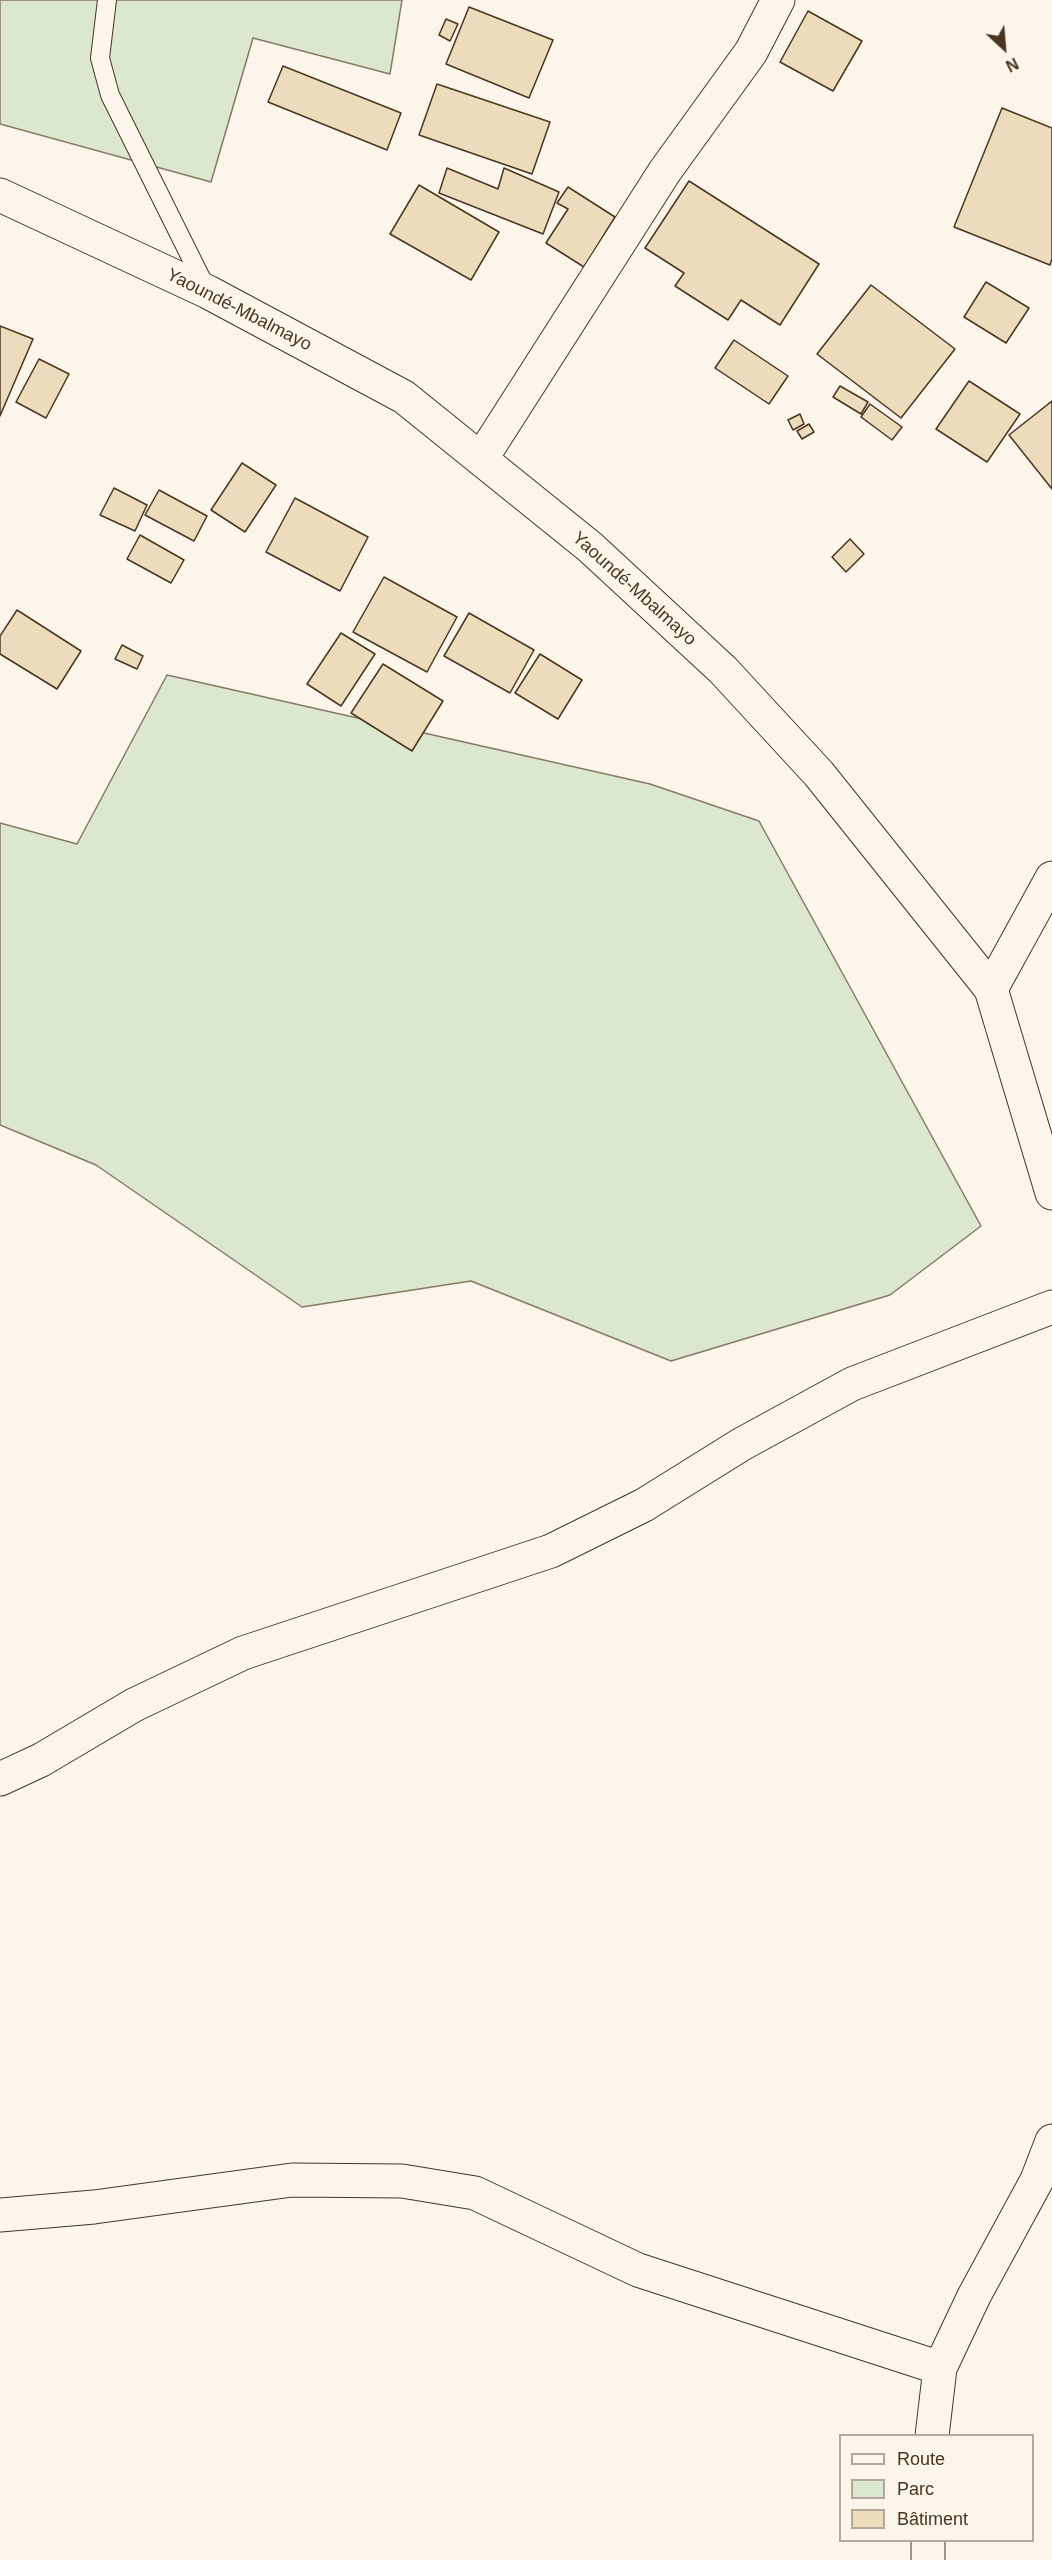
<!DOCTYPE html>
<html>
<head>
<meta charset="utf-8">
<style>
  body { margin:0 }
  #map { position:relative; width:1052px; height:2560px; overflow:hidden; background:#fbf6e9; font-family:Helvetica,sans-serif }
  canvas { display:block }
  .legend { position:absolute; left:839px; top:2434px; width:195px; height:108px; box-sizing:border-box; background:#fbf6e9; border:2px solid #b4a999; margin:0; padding:8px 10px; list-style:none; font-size:18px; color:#4a3520 }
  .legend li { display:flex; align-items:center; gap:12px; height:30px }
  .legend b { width:30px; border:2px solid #b4a999 }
  .north { position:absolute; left:974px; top:18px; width:60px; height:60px; -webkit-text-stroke:4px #fbf6e9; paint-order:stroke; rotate:154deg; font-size:16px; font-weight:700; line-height:24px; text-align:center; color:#4a3520 }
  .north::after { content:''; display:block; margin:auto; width:21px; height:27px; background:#4a3520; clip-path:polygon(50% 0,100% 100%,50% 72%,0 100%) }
</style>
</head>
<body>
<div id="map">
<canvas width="1052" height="2560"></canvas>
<ul class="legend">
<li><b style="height:8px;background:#fbf6e9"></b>Route</li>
<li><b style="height:16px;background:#dce7d0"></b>Parc</li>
<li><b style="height:16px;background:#ecdcbc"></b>Bâtiment</li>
</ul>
<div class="north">N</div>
</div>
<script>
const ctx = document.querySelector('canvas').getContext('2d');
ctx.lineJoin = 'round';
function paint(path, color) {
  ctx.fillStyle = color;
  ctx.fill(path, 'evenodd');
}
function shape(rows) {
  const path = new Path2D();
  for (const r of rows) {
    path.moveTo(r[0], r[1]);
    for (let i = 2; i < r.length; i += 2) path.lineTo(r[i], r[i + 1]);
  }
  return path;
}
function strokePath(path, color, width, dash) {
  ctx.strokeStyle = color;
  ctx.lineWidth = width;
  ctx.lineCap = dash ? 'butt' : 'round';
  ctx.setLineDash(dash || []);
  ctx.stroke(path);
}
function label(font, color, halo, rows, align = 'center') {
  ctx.font = font + ' Helvetica,sans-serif';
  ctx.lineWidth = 4.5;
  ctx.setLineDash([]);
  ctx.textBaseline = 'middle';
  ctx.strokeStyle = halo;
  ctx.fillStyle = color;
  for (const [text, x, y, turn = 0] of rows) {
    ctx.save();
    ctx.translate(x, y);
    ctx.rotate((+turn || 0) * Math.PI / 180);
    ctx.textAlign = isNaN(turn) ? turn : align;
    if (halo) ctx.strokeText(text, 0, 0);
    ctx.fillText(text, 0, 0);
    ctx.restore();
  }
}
const green = shape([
  [0,0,402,0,390,74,253,38,211,182,0,124,0,0],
  [167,675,650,784,759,821,981,1226,890,1295,671,1361,471,1281,302,1307,96,1165,0,1125,0,823,77,844,167,675]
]);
paint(green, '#dce7d0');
strokePath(green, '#887966', 1.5);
const building = shape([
  [469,7,553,40,529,98,446,64,469,7],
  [808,11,862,41,833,91,780,62,808,11],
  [446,19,458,24,450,41,439,35,446,19],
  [283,66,401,113,387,150,268,102,283,66],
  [437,84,550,122,532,174,419,135,437,84],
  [1002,108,1052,128,1052,259,1050,265,954,227,1002,108],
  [447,168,498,189,504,168,559,192,543,234,439,193,447,168],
  [689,181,819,264,780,325,741,300,728,320,675,286,684,273,645,248,689,181],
  [419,185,499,232,471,280,390,234,419,185],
  [568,187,615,217,584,267,546,243,568,209,557,203,568,187],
  [986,282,1029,308,1006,343,964,317,986,282],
  [871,285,955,349,901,418,817,354,871,285],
  [0,326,33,339,0,416,0,326],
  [734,340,788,376,769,404,715,368,734,340],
  [39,359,69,374,46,418,16,402,39,359],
  [969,381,1020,414,987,462,936,429,969,381],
  [840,386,868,402,861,414,833,397,840,386],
  [1052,401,1052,489,1009,435,1052,401],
  [870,404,902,427,892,440,861,417,870,404],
  [800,414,804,424,793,430,788,420,800,414],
  [809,424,814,432,802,439,797,431,809,424],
  [242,463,276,485,245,532,211,510,242,463],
  [114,488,147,505,135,531,100,515,114,488],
  [159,490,207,516,194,541,145,515,159,490],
  [295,498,368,537,340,591,266,552,295,498],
  [140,535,184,560,171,583,127,559,140,535],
  [850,539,864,554,846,572,832,557,850,539],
  [384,577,457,617,427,672,353,632,384,577],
  [17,610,81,651,57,689,0,654,0,636,17,610],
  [469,613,534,650,510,693,444,656,469,613],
  [341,633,375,654,341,706,307,684,341,633],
  [122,645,143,656,137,669,115,659,122,645],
  [540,654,582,680,558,719,515,693,540,654],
  [383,664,443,701,412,751,351,713,383,664]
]);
paint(building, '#ecdcbc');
strokePath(building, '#4a3520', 1.5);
const service = shape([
  [107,0,100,58,110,95,207,290]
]);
const minor = shape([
  [481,459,665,171,751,52,778,0],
  [991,989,1052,878],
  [0,1779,41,1760,134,1705,243,1653,551,1551,644,1505,742,1444,852,1384,1052,1307],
  [0,2215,94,2207,292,2180,402,2181,475,2193,638,2270,940,2368],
  [932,2436,940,2368,974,2296,1037,2180,1052,2141],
  [928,2560,928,2540]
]);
const trunk = shape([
  [0,195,208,292,404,397,590,547,723,670,819,774,991,989,1052,1193]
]);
strokePath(service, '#4a3520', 20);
strokePath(minor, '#4a3520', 35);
strokePath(trunk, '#4a3520', 35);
strokePath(service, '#fbf6e9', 18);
strokePath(minor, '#fbf6e9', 33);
strokePath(trunk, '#fbf6e9', 33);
label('18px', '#4a3520', '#fbf6e9', [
  ["Yaoundé-Mbalmayo",239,310,27],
  ["Yaoundé-Mbalmayo",634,589,42]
]);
</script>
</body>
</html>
